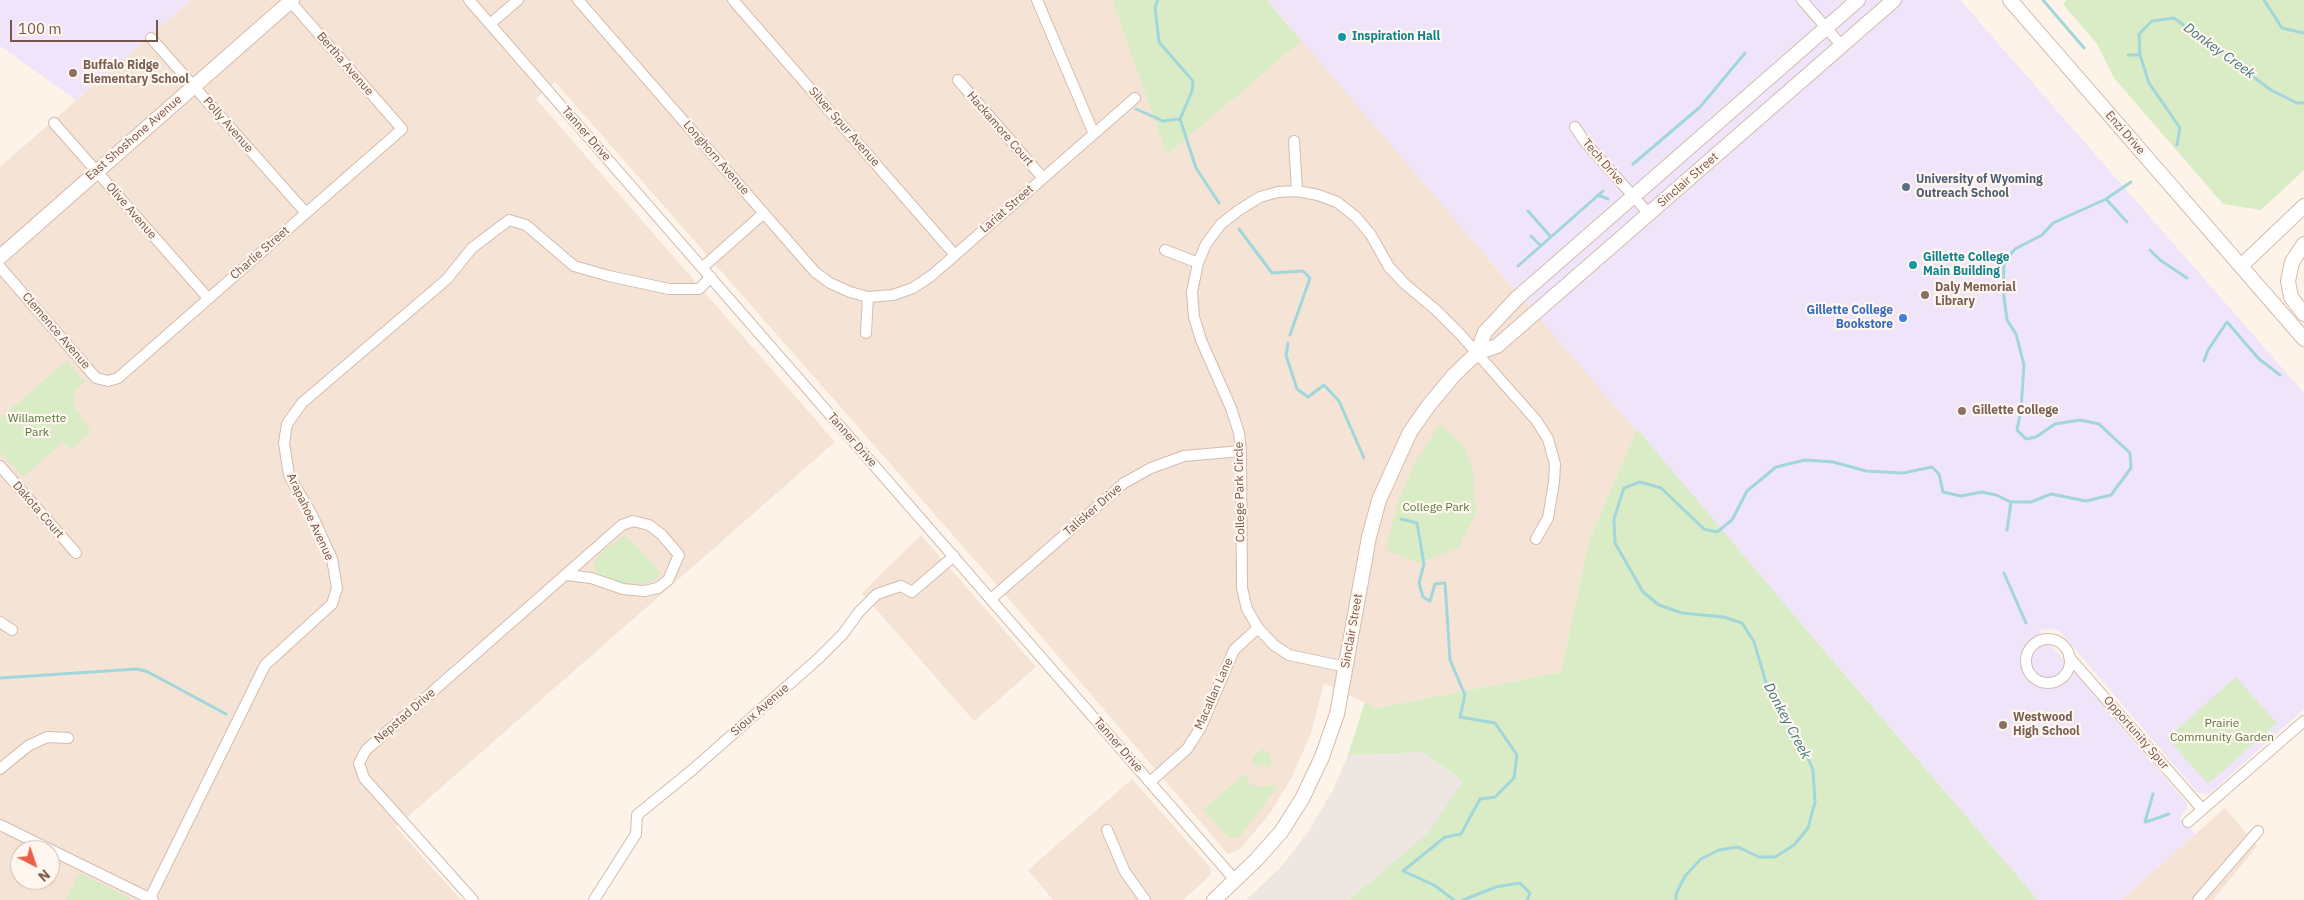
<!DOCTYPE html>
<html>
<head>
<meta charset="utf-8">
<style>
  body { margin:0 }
  #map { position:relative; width:2304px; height:900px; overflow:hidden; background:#fdf3e8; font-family:"IBM Plex Sans",sans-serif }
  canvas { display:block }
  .north { position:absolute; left:10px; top:840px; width:50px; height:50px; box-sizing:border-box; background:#fff7ef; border:1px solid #c9b7ad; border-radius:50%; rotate:139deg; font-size:14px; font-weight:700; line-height:20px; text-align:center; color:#79564a }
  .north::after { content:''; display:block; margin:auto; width:18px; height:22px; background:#eb5e49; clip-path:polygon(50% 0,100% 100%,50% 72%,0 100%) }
  .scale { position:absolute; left:10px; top:20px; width:148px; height:22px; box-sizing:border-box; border:2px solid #79564a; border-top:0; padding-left:6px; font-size:15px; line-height:18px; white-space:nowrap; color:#79564a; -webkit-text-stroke:4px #fff7ef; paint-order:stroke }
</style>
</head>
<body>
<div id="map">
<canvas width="2304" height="900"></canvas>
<div class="north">N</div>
<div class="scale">100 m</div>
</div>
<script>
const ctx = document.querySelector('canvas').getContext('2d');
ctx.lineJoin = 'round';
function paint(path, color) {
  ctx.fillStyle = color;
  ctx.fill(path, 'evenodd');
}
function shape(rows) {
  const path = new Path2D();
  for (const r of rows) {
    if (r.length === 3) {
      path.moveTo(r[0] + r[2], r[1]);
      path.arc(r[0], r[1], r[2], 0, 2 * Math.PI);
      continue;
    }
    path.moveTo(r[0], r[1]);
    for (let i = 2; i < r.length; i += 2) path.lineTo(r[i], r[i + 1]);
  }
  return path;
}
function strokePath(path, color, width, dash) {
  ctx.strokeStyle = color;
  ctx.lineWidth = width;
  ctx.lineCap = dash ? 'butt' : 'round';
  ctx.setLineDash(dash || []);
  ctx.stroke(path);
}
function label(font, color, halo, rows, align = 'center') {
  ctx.font = font + ' "IBM Plex Sans",sans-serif';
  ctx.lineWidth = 4.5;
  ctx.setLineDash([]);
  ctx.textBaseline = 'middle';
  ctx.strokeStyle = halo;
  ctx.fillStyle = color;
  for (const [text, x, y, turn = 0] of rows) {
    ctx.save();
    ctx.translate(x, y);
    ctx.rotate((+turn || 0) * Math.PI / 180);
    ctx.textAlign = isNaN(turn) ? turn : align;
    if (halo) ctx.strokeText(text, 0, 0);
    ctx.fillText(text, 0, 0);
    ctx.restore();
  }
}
paint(shape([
  [191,0,1112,0,1167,154,1316,0,1490,261,1637,429,1589,541,1561,672,1376,708,1324,683,1311,733,1291,779,1268,816,1240,849,1228,854,1010,600,555,82,536,99,835,442,396,827,461,900,0,900,0,167],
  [20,850,50,850,50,880,20,880],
  [921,535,1036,667,974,721,862,593],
  [1132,779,1210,867,1211,875,1183,900,1053,900,1028,870],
  [2225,808,2257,846,2213,900,2121,900]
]), '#f5e4d6');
paint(shape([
  [1423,752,1463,781,1430,832,1349,900,1246,900,1282,866,1308,832,1333,790,1348,755]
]), '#eee6e1');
paint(shape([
  [0,0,191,0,76,100,0,46],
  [1267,0,1960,0,2304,393,2304,709,2209,794,2198,793,2058,629,2038,630,2186,802,2187,808,2180,818,2195,834,2121,900,2038,900]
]), '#f0e4fa');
paint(shape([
  [1112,0,1267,0,1301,41,1167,155],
  [2067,0,2304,0,2304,170,2261,210,2223,204,2114,78,2097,44,2063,4],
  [67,360,85,382,74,392,73,404,91,432,71,450,63,442,23,477,0,452,0,418],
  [1440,424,1462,444,1473,469,1475,508,1477,511,1458,548,1420,563,1386,550,1398,502,1415,462],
  [1637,429,1821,647,2038,900,1349,900,1429,832,1463,781,1423,752,1348,755,1365,702,1376,708,1561,672,1589,541],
  [625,535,660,571,659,577,648,584,631,584,613,581,596,574,594,562,603,551],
  [2236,677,2277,723,2208,784,2167,738],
  [1263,749,1270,753,1272,763,1268,767,1262,764,1257,767,1252,761,1254,755],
  [1245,773,1250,783,1258,787,1268,786,1273,783,1277,787,1239,838,1228,837,1203,810],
  [79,873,104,885,133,900,66,900]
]), '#d9ecc5');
strokePath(shape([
  [1158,0,1155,7,1159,42,1193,81,1192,91,1180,119,1196,168,1219,203],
  [2043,0,2084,48],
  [2264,0,2282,28,2304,33],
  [2128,55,2140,55],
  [1136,109,1163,121,1180,119],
  [2177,145,2180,128,2149,83,2140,55,2139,34,2152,21,2174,18,2271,90,2297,103,2304,103],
  [1633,164,1700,107,1745,53],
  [1598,195,1608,199],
  [2106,199,2127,222],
  [1528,211,1551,237],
  [1239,229,1272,273,1303,271,1310,278,1290,335],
  [1531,236,1541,246],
  [2150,250,2160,260,2187,278],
  [1518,266,1603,191],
  [1288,343,1286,355,1297,389,1308,397,1324,385,1339,401,1364,458],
  [2204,361,2208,350,2227,322,2259,359,2280,375],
  [1401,519,1417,523,1424,564,1419,583,1423,597,1430,601,1435,584,1445,583,1450,660,1465,695,1460,717,1495,723,1517,755,1514,778,1495,797,1480,799,1461,834,1445,837,1403,871,1434,885,1454,900],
  [2007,530,2011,502],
  [2004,573,2026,623],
  [0,678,137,669,148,672,226,714],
  [2145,822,2153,794],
  [2146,822,2169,814],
  [1463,900,1496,887,1520,883,1530,893,1527,900],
  [1676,900,1676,894,1685,876,1701,859,1719,850,1738,847,1759,857,1775,857,1794,845,1808,828,1815,802,1813,770,1804,749,1768,689,1754,642,1742,623,1724,617,1682,613,1659,605,1643,592,1615,543,1614,519,1624,488,1640,482,1661,488,1704,529,1717,532,1732,520,1747,491,1776,467,1805,460,1833,462,1866,471,1903,473,1932,467,1939,474,1943,492,1961,496,1982,492,1996,495,2011,502,2031,502,2051,494,2086,501,2111,495,2131,468,2130,453,2099,424,2080,420,2055,424,2036,437,2026,439,2017,430,2021,410,2024,365,2016,334,2007,320,2003,289,2004,262,2015,249,2042,235,2053,223,2106,199,2131,182]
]), '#a1d7da', 3);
const street = shape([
  [469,0,1235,880],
  [578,0,815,272,830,283,850,292,868,297,893,295,913,288,931,276,1135,98],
  [733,0,955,255],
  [1037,0,1094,134],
  [1802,0,1842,46],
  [490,24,518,0],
  [151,38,306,213],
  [958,80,1043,178],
  [54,123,208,298],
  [1575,127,1585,142,1649,214],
  [1294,141,1297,191],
  [1165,250,1198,263],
  [0,267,96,378,108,381,118,378,402,129,289,0],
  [703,267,764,213],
  [866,333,868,297],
  [0,466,76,553],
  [991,599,1124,483,1151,468,1184,456,1241,451],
  [0,622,12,630],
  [2048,661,22],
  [2069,657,2202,809],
  [1346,667,1289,655,1274,645,1258,628,1247,609,1242,588,1241,451,1239,433,1231,408,1201,340,1194,317,1192,292,1198,263,1206,244,1221,224,1239,210,1260,197,1278,192,1297,191,1318,195,1337,202,1356,217,1371,235,1389,267,1405,284,1436,310,1460,334,1536,420,1548,439,1555,464,1554,482,1548,518,1536,539],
  [0,769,28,746,47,737,68,738],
  [1150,782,1187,749,1201,727,1234,650,1258,628],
  [2188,822,2304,721],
  [0,825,153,900],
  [1107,830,1125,872,1145,900],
  [149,900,265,665,332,604,337,588,332,559,313,517,289,475,284,443,287,424,302,403,447,279,472,248,509,220,526,225,574,266,609,276,669,289,699,289,711,277],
  [473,900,364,778,359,763,366,750,622,525,633,521,649,525,661,534,679,555,668,580,658,588,644,591,623,589,591,578,567,575],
  [594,900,636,834,637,815,691,771,819,658,843,634,859,612,877,594,901,586,912,592,954,556],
  [2198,900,2258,831]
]);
const secondary = shape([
  [2010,0,2304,339],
  [2304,244,2292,262,2288,281,2291,297,2304,314],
  [0,257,292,0],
  [2241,266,2304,206],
  [1477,353,1485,332,1517,298,1858,0],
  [1214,900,1256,860,1281,832,1302,799,1322,757,1337,714,1369,537,1379,500,1410,432,1429,405,1454,375,1477,353,1497,346,1894,0]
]);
strokePath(street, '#d3bcaf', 12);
strokePath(secondary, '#d6bbac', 16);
strokePath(street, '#fff', 10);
strokePath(secondary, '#fff', 14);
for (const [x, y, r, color] of [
  [1342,37,5,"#0f9aa8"],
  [73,73,5,"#8d6e63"],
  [1906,187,5,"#5c6f8a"],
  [1913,265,5,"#0f9aa8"],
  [1925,295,5,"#8d6e63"],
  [1903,318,5,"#3f7fe0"],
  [1962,411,5,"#8d6e63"],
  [2003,725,5,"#8d6e63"]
]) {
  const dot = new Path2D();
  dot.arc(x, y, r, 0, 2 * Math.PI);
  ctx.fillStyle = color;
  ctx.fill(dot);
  strokePath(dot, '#fff7ef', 2);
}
label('bold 12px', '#0d838f', '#fff7ef', [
  ["Inspiration Hall",1352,37],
  ["Gillette College",1923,258],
  ["Main Building",1923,272]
], 'left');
label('12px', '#79564a', '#fff7ef', [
  ["Bertha Avenue",345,64,49],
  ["Polly Avenue",228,125,49],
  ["Silver Spur Avenue",844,127,49],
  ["Hackamore Court",1000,129,49],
  ["Enzi Drive",2125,133,49],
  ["Tanner Drive",586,134,49],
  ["East Shoshone Avenue",134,138,-41],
  ["Longhorn Avenue",716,158,49],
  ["Tech Drive",1603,162,49],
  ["Sinclair Street",1688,180,-41],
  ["Lariat Street",1007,209,-41],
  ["Olive Avenue",131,211,49],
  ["Charlie Street",260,253,-41],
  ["Clemence Avenue",56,331,49],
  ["Tanner Drive",852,440,49],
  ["College Park Circle",1240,492,-91],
  ["Dakota Court",38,510,49],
  ["Talisker Drive",1093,510,-41],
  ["Arapahoe Avenue",310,517,65],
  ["Sinclair Street",1352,631,-80],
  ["Macallan Lane",1214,694,-66],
  ["Sioux Avenue",760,710,-41],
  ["Nepstad Drive",405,716,-41],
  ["Opportunity Spur",2136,733,49],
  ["Tanner Drive",1118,745,49]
]);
label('bold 12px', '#785e54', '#fff7ef', [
  ["Buffalo Ridge",83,66],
  ["Elementary School",83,80],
  ["Daly Memorial",1935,288],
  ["Library",1935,302],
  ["Gillette College",1972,411],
  ["Westwood",2013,718],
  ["High School",2013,732]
], 'left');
label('bold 12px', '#4e5e75', '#fff7ef', [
  ["University of Wyoming",1916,180],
  ["Outreach School",1916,194]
], 'left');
label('bold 12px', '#366cbe', '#fff7ef', [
  ["Gillette College",1893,311],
  ["Bookstore",1893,325]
], 'right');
label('12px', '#56793f', '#fff7ef', [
  ["Willamette",37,419],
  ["Park",37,433],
  ["College Park",1436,508],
  ["Prairie",2222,724],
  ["Community Garden",2222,738]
]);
label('italic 14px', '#3c797e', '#fff7ef', [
  ["Donkey Creek",2219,51,36],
  ["Donkey Creek",1787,721,62]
]);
</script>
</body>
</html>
